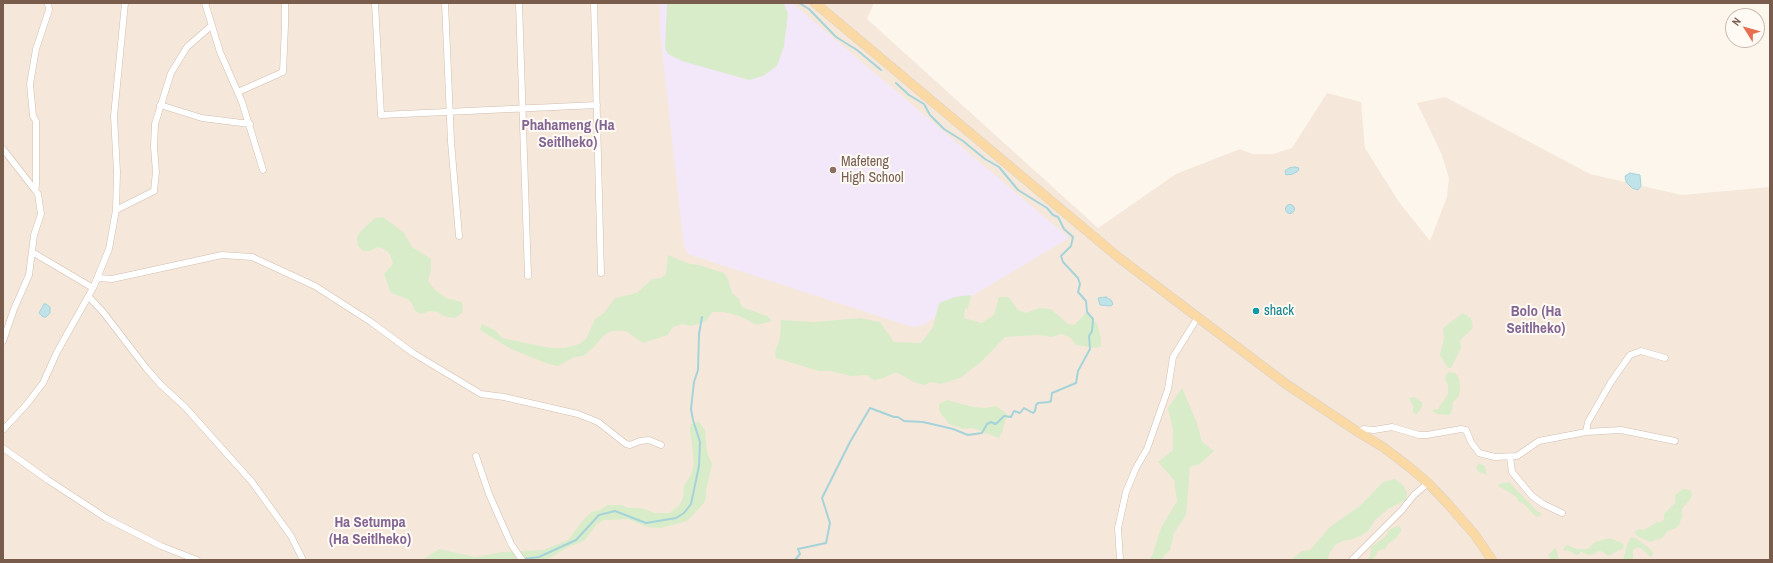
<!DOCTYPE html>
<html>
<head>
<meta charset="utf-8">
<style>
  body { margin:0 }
  #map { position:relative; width:1773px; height:563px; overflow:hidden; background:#fdf6ec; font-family:"Archivo Narrow",sans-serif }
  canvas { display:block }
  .frame { position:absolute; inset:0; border:4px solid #7a5c4d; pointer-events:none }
  .north { position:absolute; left:1725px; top:8px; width:40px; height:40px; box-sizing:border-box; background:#fffaf3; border:1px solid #cabbb1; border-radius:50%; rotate:307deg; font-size:11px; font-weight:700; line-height:16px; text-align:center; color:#7a5c4d }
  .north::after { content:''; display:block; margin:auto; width:14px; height:18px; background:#e76f51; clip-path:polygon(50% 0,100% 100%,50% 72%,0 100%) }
</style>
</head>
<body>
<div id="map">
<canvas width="1773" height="563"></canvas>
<div class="frame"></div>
<div class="north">N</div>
</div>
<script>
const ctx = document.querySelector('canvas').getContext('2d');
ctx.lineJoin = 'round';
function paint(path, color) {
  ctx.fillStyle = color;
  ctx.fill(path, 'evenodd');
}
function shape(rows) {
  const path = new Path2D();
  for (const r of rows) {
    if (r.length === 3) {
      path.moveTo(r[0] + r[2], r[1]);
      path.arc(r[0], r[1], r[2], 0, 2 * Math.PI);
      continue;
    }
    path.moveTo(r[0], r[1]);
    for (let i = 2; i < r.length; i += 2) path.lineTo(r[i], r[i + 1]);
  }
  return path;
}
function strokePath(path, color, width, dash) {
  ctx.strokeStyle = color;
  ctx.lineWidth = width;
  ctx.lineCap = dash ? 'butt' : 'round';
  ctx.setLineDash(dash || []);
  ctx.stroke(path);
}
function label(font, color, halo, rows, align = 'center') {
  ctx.font = font + ' "Archivo Narrow",sans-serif';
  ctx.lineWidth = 4;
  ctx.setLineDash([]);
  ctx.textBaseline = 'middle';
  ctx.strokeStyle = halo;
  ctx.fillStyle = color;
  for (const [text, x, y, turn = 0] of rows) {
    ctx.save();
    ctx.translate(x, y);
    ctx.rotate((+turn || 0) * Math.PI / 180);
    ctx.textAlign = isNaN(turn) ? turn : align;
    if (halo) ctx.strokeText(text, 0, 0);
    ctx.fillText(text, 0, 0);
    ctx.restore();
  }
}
paint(shape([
  [3,3,874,3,867,19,1098,228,1176,174,1240,149,1252,154,1273,154,1292,148,1327,93,1361,102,1365,148,1399,202,1430,241,1447,197,1449,178,1442,155,1417,103,1445,97,1590,174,1682,195,1770,187,1770,560,3,560]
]), '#f5e8da');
paint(shape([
  [660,3,792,3,1069,238,923,325,912,327,688,254,684,246,674,157,660,31]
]), '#f3e8fa');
paint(shape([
  [667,3,784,3,788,14,784,46,777,66,763,76,749,80,682,61,668,54,665,48],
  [383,217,404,233,412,247,431,259,431,270,428,281,435,290,446,298,462,302,463,312,455,318,443,316,438,312,430,311,422,314,415,311,413,305,408,299,391,293,384,274,393,264,390,254,384,249,377,247,370,251,363,251,358,246,357,238,360,232,375,218],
  [668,255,690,264,699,265,724,273,728,279,732,293,739,299,742,307,767,316,772,321,757,325,739,316,724,312,712,312,706,321,692,326,682,324,673,327,668,335,643,343,626,331,612,331,604,335,593,348,583,356,574,357,558,366,548,364,511,349,480,330,482,324,495,330,502,338,551,348,565,348,579,344,586,339,595,319,604,313,615,298,637,293,652,279,661,278,666,274],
  [971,295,968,308,965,309,964,318,982,323,994,315,999,297,1009,297,1018,310,1026,313,1039,308,1051,309,1068,324,1074,325,1087,312,1097,324,1101,338,1101,346,1097,348,1076,345,1071,338,1062,334,1051,337,1040,335,1005,337,980,363,960,378,941,384,931,382,924,385,914,382,896,372,884,378,874,380,867,375,851,376,831,371,819,371,776,358,775,352,780,338,781,320,815,322,860,318,880,322,894,342,921,343,933,327,939,303,955,297],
  [1463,313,1471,318,1473,328,1460,340,1461,348,1451,368,1448,368,1440,355,1444,338,1443,328],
  [1448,372,1455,373,1459,378,1460,388,1459,396,1453,402,1452,412,1449,415,1437,414,1431,410,1438,409,1448,394,1448,386,1445,378],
  [1182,388,1197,423,1202,442,1214,451,1200,464,1190,467,1186,515,1174,533,1170,550,1160,560,1149,560,1152,556,1161,528,1177,501,1174,480,1158,462,1173,450,1173,430,1168,408],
  [1414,397,1422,402,1422,407,1416,415,1413,412,1413,406,1409,398],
  [947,400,973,407,985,408,996,406,1003,411,1007,414,1003,430,999,438,972,428,964,429,949,424,939,411,939,404],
  [699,422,705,430,707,452,712,464,706,491,706,498,704,503,687,521,661,528,647,527,628,519,604,520,597,524,584,541,568,547,550,558,542,560,422,560,439,549,475,557,503,552,543,550,568,540,584,519,592,512,602,509,607,505,622,505,628,508,641,508,655,513,669,513,679,506,683,498,684,486,691,475,694,464,690,429,691,424],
  [1478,463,1485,466,1487,475,1479,472,1476,468],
  [1395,479,1403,485,1407,492,1406,500,1388,509,1375,520,1368,531,1362,535,1353,539,1343,541,1335,545,1329,554,1328,560,1291,560,1302,551,1310,550,1330,527,1361,505,1383,482],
  [1509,482,1537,511,1541,513,1541,515,1537,517,1534,515,1524,504,1518,501,1517,498,1512,494,1498,486,1499,484],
  [1683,489,1690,490,1692,493,1691,498,1682,509,1682,517,1678,527,1668,531,1662,538,1650,542,1637,536,1635,532,1639,529,1644,530,1657,522,1661,522,1664,520,1664,514,1675,503,1675,495],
  [1399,526,1402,530,1395,539,1389,543,1385,549,1379,550,1373,559,1367,560,1370,556,1371,547,1385,537,1390,529],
  [1631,537,1636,538,1650,549,1653,553,1652,557,1649,556,1645,551,1639,547,1633,550,1633,560,1623,560,1627,545],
  [1610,538,1622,543,1624,546,1622,549,1608,556,1603,552,1599,551,1594,554,1589,555,1581,552,1577,555,1567,550,1564,551,1563,549,1567,545,1577,549,1588,549,1595,542],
  [1555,548,1557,551,1559,560,1551,560,1548,555]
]), '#d8ecc9');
const water = shape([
  [1295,167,1299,168,1298,171,1293,174,1286,175,1285,171,1289,168,1295,167],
  [1630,173,1640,175,1641,186,1638,190,1632,188,1626,182,1625,176,1630,173],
  [1290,209,4.5],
  [1106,297,1111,300,1113,304,1111,306,1100,305,1098,298,1106,297],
  [44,304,46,304,50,307,50,313,46,317,43,317,39,313,44,304]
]);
paint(water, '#bfe3e8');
strokePath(water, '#a5d3da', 1);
strokePath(shape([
  [799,3,809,9,836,37,857,50,881,70],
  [516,560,539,557,576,540,599,515,615,511,646,523,676,518,684,513,691,504,699,466,700,442,693,420,691,409,694,382,698,370,699,334,702,317],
  [795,560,800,554,798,549,826,543,830,523,822,498,850,442,870,408,894,417,898,417,904,421,923,422,953,429,968,435,982,433,987,424,991,422,995,424,997,423,1004,416,1011,417,1014,411,1020,413,1024,408,1033,413,1035,411,1036,405,1038,403,1049,402,1051,401,1052,393,1076,383,1078,371,1090,349,1089,336,1092,331,1093,319,1087,312,1086,301,1078,292,1080,284,1078,278,1063,262,1061,256,1071,246,1073,237,1064,229,1058,217,1053,215,1047,208,1018,190,999,167,985,159,963,141,944,129,930,115,924,104,909,95,896,83]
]), '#a5d3da', 2);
const street = shape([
  [205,3,220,52,242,102,263,170],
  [375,3,381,115,597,105],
  [445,3,451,142,459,236],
  [519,3,528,276],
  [594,3,601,273],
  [238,92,283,72,285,25,285,3],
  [160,105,202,118,250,124],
  [3,149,35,190,36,186,36,121,33,116,30,84,36,49,49,10,48,3],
  [116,210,154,191,156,172,154,147,155,124,171,73,187,47,211,26],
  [32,252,93,288],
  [98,278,112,279,222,255,252,257,315,286,371,322,413,353,481,394,504,397,578,414,598,422,626,444,630,445,640,441,649,440,661,445],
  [89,297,103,312,146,368,161,385,185,407,252,482,291,536,303,560],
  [3,341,14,309,29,275,34,235,41,214,38,194,35,190],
  [3,430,27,404,43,383,57,352,93,288,109,249,116,210,117,172,114,116,125,3],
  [1358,432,1364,429,1374,430,1392,427,1419,435,1427,435,1461,429,1466,430,1471,442,1479,453,1495,457,1517,456,1539,441,1586,432,1588,422,1611,382,1630,355,1641,351,1665,358],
  [1586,432,1621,430,1675,441],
  [3,448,48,480,106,518,161,546,197,560],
  [476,456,489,494,511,544,522,560],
  [1510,457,1512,472,1532,496,1543,504,1562,513],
  [1120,560,1118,528,1126,492,1136,468,1147,449,1168,389,1173,357,1198,317],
  [1352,560,1402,510,1414,495,1428,483]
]);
const primary = shape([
  [815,3,1118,257,1286,384,1358,432,1383,447,1408,466,1428,483,1448,504,1475,535,1492,560]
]);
strokePath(street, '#d1beb0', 7);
strokePath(primary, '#dad1cd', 10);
strokePath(street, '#fff', 6);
strokePath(primary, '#fbd9a5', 9);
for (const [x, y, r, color] of [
  [833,170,4,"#8d6e63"],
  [1256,311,4,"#0f9aa8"]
]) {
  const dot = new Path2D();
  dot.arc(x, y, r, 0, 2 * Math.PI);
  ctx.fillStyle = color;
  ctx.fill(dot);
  strokePath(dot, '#fffaf3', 1.5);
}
label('14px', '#785e54', '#fffaf3', [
  ["Mafeteng",841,162],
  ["High School",841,178]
], 'left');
label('14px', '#0d838f', '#fffaf3', [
  ["shack",1264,311]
], 'left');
label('bold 15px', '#846695', '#fffaf3', [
  ["Phahameng (Ha",568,126],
  ["Seitlheko)",568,143],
  ["Bolo (Ha",1536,312],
  ["Seitlheko)",1536,329],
  ["Ha Setumpa",370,523],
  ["(Ha Seitlheko)",370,540]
]);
</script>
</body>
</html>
